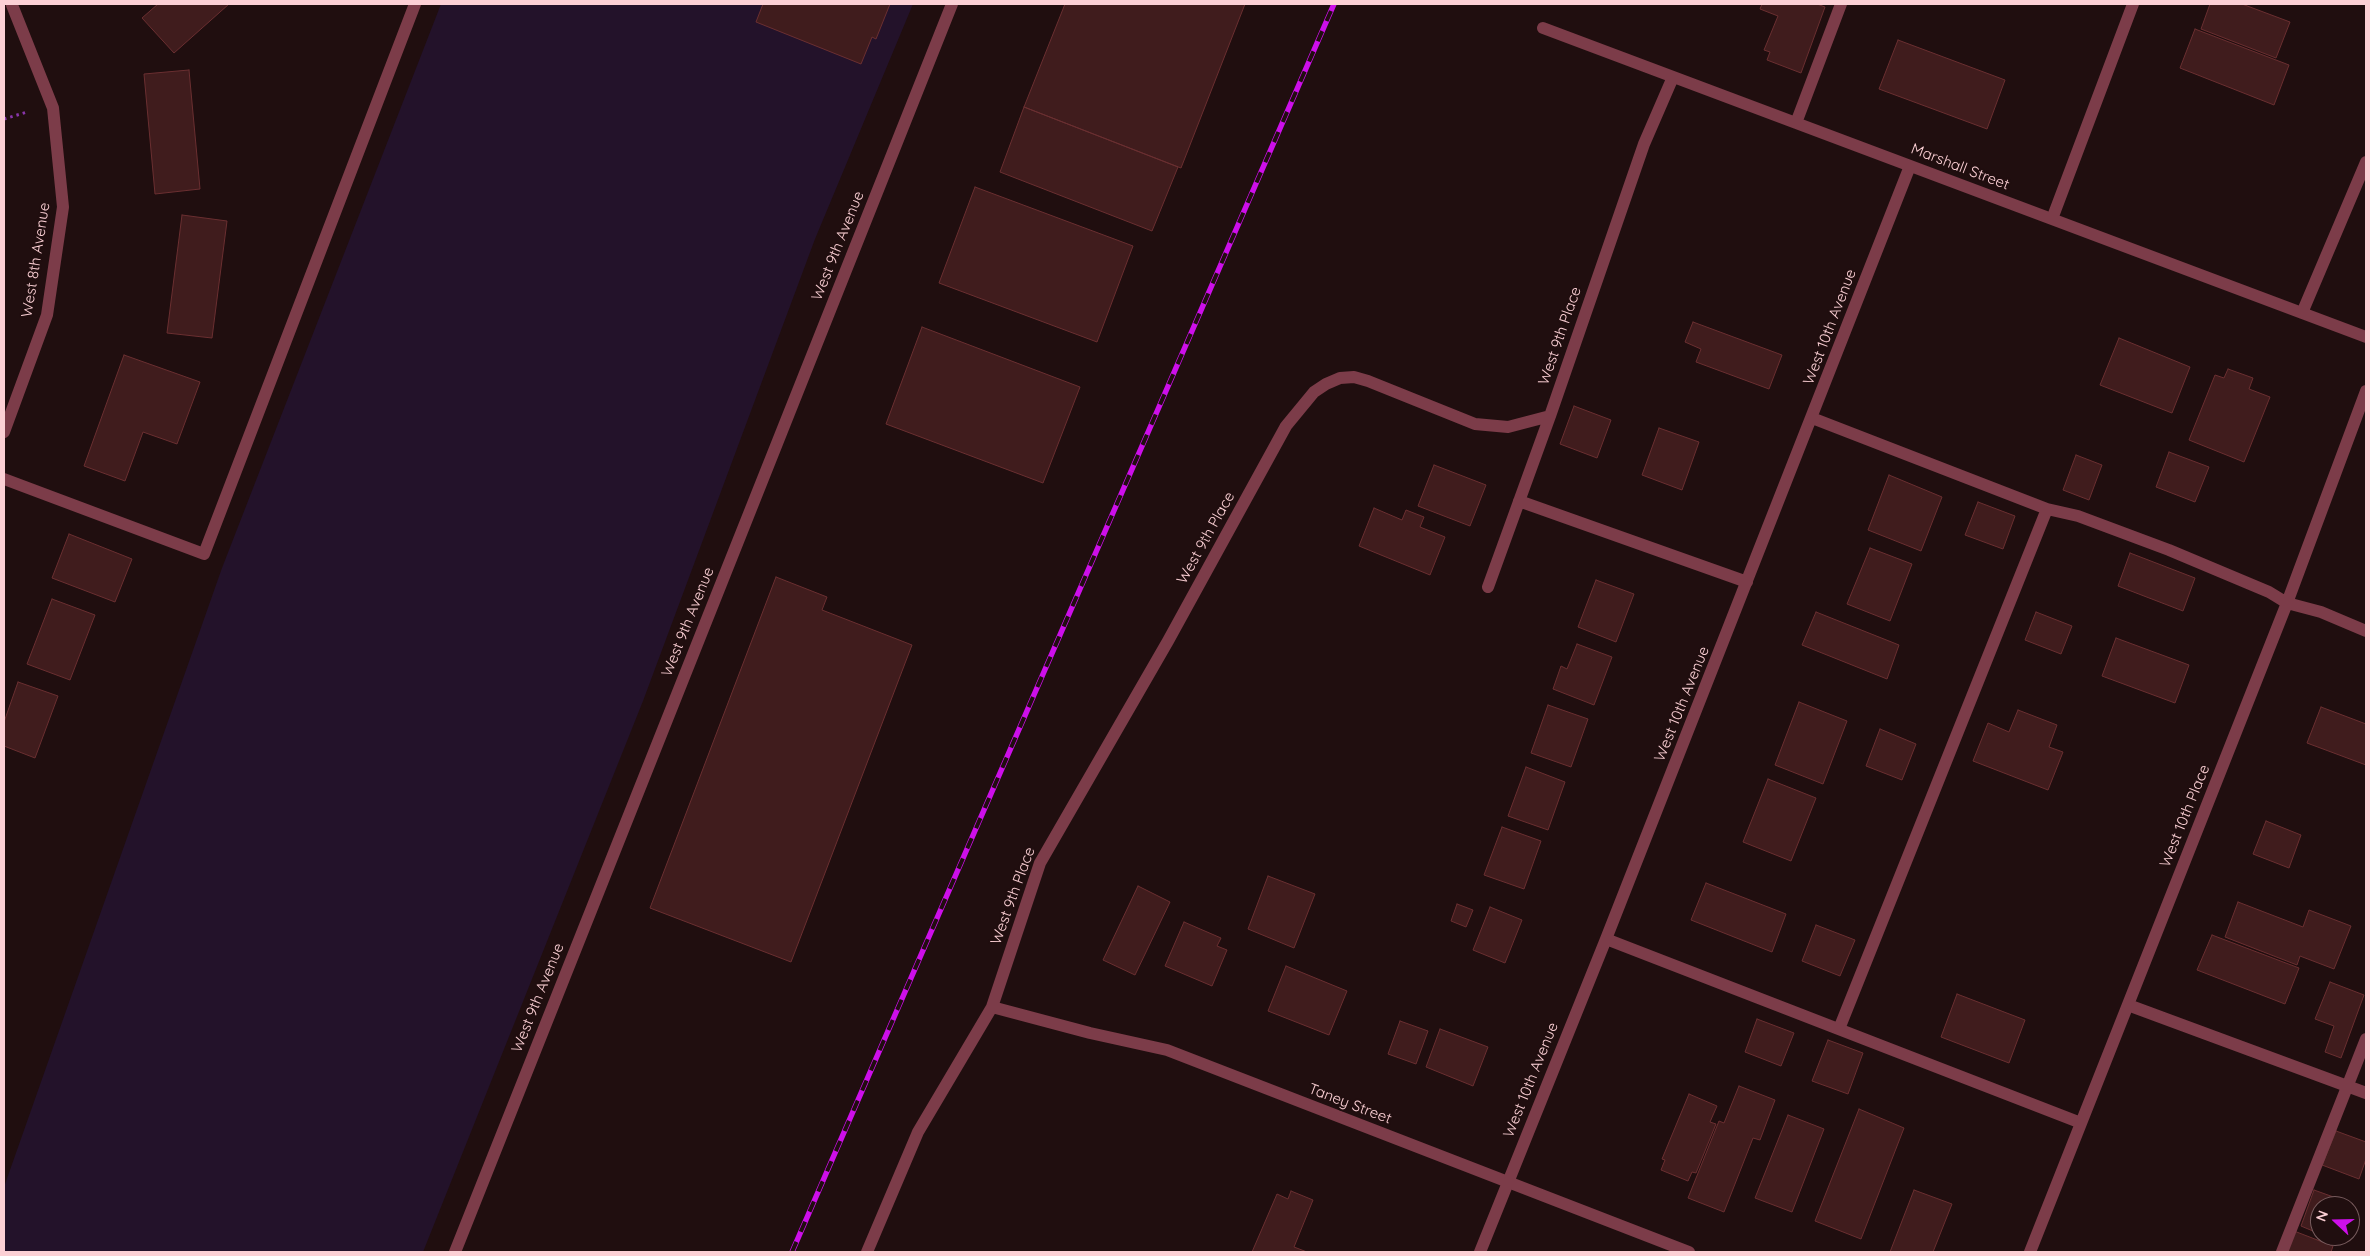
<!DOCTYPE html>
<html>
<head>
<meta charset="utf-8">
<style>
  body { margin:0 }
  #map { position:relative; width:2370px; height:1256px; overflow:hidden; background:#200e0f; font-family:Quicksand,sans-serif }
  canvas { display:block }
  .frame { position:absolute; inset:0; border:5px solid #fcd0d5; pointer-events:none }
  .north { position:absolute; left:2310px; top:1196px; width:50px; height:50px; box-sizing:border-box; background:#200e0f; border:1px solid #785c5e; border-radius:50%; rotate:291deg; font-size:14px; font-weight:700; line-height:20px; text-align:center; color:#fcd0d5 }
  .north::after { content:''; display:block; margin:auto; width:18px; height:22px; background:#cd0fea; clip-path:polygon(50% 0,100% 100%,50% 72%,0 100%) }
</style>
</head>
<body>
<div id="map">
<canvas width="2370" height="1256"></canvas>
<div class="frame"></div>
<div class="north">N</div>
</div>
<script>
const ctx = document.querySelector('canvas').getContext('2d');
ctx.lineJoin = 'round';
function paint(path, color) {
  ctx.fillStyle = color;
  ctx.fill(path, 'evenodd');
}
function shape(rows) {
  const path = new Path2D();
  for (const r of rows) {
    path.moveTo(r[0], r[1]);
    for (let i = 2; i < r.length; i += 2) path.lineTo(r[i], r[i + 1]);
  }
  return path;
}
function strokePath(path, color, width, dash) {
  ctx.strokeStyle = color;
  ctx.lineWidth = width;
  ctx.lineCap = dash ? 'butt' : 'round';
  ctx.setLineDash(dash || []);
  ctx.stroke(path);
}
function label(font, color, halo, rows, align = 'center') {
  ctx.font = font + ' Quicksand,sans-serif';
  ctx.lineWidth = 4;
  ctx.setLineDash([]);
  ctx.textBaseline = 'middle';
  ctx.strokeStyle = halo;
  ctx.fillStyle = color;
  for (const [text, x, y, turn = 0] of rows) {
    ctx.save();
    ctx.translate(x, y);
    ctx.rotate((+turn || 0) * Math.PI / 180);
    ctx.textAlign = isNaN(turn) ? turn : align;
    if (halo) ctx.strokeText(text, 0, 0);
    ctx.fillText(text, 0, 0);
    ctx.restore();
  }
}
paint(shape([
  [441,4,913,4,815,239,643,701,423,1252,4,1252,4,1187,222,568]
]), '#23122a');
const building = shape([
  [158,4,229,4,174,53,142,18,158,4],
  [763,4,890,4,876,39,872,37,861,64,756,22,763,4],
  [1065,4,1245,4,1181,168,1024,107,1065,4],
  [1762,4,1817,4,1825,7,1801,73,1767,60,1770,52,1764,50,1778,16,1760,9,1762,4],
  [2210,4,2242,4,2290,22,2276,58,2201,29,2210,4],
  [2195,29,2289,65,2274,105,2180,68,2195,29],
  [1898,40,2005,80,1987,129,1879,89,1898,40],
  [189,70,200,189,155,194,144,74,189,70],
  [1024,107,1178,167,1152,231,1000,172,1024,107],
  [975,187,1133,246,1097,342,939,283,975,187],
  [182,215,227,221,212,338,167,333,182,215],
  [1693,322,1782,355,1769,389,1696,362,1701,349,1685,342,1693,322],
  [922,327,1080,387,1043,483,886,424,922,327],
  [2119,338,2190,367,2172,413,2100,385,2119,338],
  [124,355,200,382,177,444,143,432,125,481,84,466,124,355],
  [2228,369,2253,378,2249,389,2270,397,2244,462,2189,440,2215,375,2224,378,2228,369],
  [1574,406,1611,420,1597,458,1560,444,1574,406],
  [1659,428,1699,442,1682,490,1642,475,1659,428],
  [2169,452,2209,467,2195,502,2156,487,2169,452],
  [2076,455,2102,465,2089,500,2063,490,2076,455],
  [1434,465,1486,485,1470,526,1418,506,1434,465],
  [1889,475,1942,497,1921,551,1868,530,1889,475],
  [1978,502,2015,516,2003,549,1965,535,1978,502],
  [1374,508,1402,520,1406,510,1424,517,1420,527,1445,537,1430,575,1359,546,1374,508],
  [69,534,132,559,115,602,52,578,69,534],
  [1870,548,1912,564,1890,621,1847,604,1870,548],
  [2130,553,2195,578,2183,611,2118,586,2130,553],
  [776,577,827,597,822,610,912,645,791,962,650,908,776,577],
  [1596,580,1634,594,1616,642,1578,627,1596,580],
  [52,599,95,615,70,680,27,664,52,599],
  [1816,612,1899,645,1887,679,1802,645,1816,612],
  [2036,612,2072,626,2061,654,2025,640,2036,612],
  [2116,638,2189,665,2175,703,2102,676,2116,638],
  [1577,644,1612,657,1594,705,1553,689,1561,666,1567,669,1577,644],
  [18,682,58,696,35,758,4,746,4,722,18,682],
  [1799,702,1847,721,1823,784,1775,765,1799,702],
  [1548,705,1588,719,1571,767,1531,753,1548,705],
  [2321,707,2366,724,2366,765,2307,743,2321,707],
  [2018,710,2057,725,2049,747,2063,752,2048,790,1973,761,1988,723,2009,732,2018,710],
  [1880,729,1916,744,1902,780,1866,766,1880,729],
  [1526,767,1565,782,1548,830,1508,816,1526,767],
  [1768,779,1816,798,1791,861,1743,842,1768,779],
  [2266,821,2301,835,2289,868,2253,854,2266,821],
  [1502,827,1541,841,1524,889,1484,875,1502,827],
  [1268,876,1315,894,1294,948,1248,929,1268,876],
  [1706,883,1786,914,1772,952,1691,920,1706,883],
  [1138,886,1170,902,1135,975,1103,960,1138,886],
  [2238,902,2303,927,2309,910,2351,926,2334,969,2300,956,2297,965,2225,937,2238,902],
  [1457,904,1473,910,1466,927,1451,921,1457,904],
  [1490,907,1522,920,1505,963,1473,950,1490,907],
  [1184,922,1221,938,1217,946,1227,950,1212,986,1165,966,1184,922],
  [1816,925,1855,940,1840,976,1802,961,1816,925],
  [2212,935,2299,968,2285,1004,2197,970,2212,935],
  [1286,966,1347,991,1329,1035,1268,1011,1286,966],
  [2330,982,2364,995,2341,1058,2325,1052,2334,1026,2315,1019,2330,982],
  [1957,994,2025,1020,2009,1063,1941,1037,1957,994],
  [1757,1019,1794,1033,1781,1066,1745,1052,1757,1019],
  [1400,1021,1428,1031,1416,1064,1388,1054,1400,1021],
  [1440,1029,1488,1047,1473,1086,1426,1067,1440,1029],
  [1828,1040,1863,1053,1848,1094,1812,1081,1828,1040],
  [1739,1086,1775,1100,1760,1140,1753,1138,1724,1212,1688,1198,1719,1121,1724,1123,1739,1086],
  [1689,1094,1717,1106,1710,1122,1716,1124,1696,1173,1692,1172,1688,1181,1661,1170,1665,1160,1662,1159,1689,1094],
  [1859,1109,1904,1128,1861,1239,1815,1221,1859,1109],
  [1788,1115,1824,1129,1792,1212,1755,1198,1788,1115],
  [2336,1131,2366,1142,2366,1159,2359,1179,2322,1165,2336,1131],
  [1914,1190,1952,1204,1933,1252,1890,1252,1914,1190],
  [2314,1190,2353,1204,2350,1212,2350,1206,2320,1206,2320,1234,2301,1226,2314,1190],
  [1291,1191,1313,1200,1294,1247,1307,1252,1252,1252,1277,1194,1288,1199,1291,1191],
  [2294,1231,2333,1246,2331,1252,2286,1252,2294,1231]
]);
paint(building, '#401c1d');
strokePath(building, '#6a2f31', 1);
strokePath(shape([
  [4,119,27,112]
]), '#8936ab', 3, [2.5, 4]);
strokePath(shape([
  [1543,28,2366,337],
  [1796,123,1841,4],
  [2052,219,2133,4],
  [2302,313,2366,162],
  [1812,418,2047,509,2078,516,2169,550,2269,592,2287,603,2321,612,2366,631],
  [4,432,47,315,63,207,53,108,12,5],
  [4,479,204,554,415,4],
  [1519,501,1747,582],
  [1488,587,1550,416],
  [1606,939,2081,1123],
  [2128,1005,2366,1093],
  [992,1007,1090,1033,1167,1050,1689,1252],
  [1839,1029,2047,509],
  [455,1252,952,4],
  [867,1252,918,1132,992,1007,1040,863,1168,641,1286,426,1314,392,1326,384,1340,378,1354,377,1368,381,1475,424,1508,427,1550,416,1644,144,1673,77],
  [1480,1252,1606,939,1910,166],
  [2030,1252,2287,603,2366,391],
  [2282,1252,2366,1039]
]), '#7c3c49', 12);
const rail = shape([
  [792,1252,1334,4]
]);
strokePath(rail, '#cd0fea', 5.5);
strokePath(rail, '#200e0f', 4, [11]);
label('15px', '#fcd0d5', '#200e0f', [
  ["Marshall Street",1960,167,21],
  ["West 9th Avenue",838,246,-68],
  ["West 8th Avenue",36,260,-81],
  ["West 10th Avenue",1830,327,-69],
  ["West 9th Place",1560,336,-71],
  ["West 9th Place",1206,538,-61],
  ["West 9th Avenue",688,622,-68],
  ["West 10th Avenue",1682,704,-68],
  ["West 10th Place",2185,816,-68],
  ["West 9th Place",1013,896,-70],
  ["West 9th Avenue",538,998,-68],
  ["West 10th Avenue",1531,1080,-68],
  ["Taney Street",1350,1104,21]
]);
</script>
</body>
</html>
